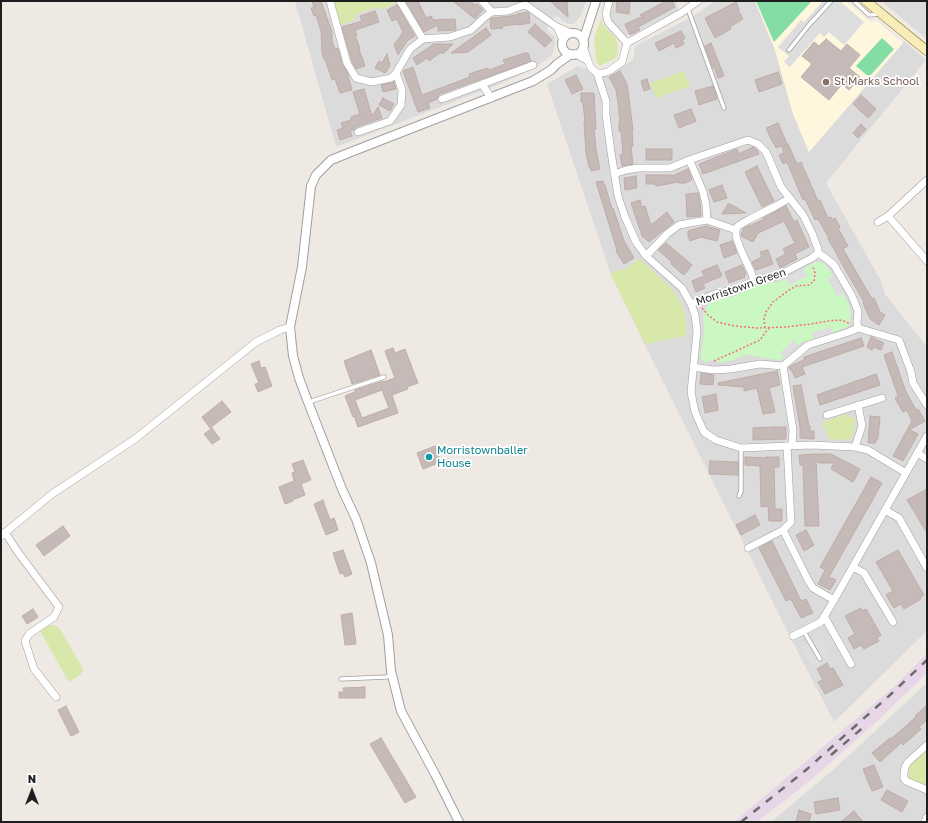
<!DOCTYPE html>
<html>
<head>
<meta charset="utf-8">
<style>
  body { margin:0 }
  #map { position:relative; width:928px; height:823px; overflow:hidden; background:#efe9e4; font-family:"Golos Text",sans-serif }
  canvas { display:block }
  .frame { position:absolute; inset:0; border:2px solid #1e1e1e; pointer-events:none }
  .north { position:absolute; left:12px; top:771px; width:40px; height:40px; -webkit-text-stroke:3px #fff; paint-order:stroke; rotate:0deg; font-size:11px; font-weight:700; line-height:16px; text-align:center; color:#1e1e1e }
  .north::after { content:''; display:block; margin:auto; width:14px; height:18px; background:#1e1e1e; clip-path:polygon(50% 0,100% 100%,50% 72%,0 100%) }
</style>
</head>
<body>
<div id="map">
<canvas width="928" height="823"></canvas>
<div class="frame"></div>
<div class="north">N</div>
</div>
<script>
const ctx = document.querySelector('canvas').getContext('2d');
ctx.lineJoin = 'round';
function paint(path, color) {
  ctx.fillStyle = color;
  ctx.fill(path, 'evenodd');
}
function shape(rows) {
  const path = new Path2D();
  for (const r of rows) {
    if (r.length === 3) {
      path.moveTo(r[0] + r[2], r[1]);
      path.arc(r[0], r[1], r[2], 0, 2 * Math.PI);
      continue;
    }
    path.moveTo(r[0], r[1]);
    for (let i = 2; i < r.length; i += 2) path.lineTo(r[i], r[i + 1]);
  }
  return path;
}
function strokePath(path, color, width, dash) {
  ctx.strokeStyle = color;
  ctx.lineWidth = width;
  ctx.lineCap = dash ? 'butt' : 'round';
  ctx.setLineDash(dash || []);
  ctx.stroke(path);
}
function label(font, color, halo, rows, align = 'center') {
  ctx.font = font + ' "Golos Text",sans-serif';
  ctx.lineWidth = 3.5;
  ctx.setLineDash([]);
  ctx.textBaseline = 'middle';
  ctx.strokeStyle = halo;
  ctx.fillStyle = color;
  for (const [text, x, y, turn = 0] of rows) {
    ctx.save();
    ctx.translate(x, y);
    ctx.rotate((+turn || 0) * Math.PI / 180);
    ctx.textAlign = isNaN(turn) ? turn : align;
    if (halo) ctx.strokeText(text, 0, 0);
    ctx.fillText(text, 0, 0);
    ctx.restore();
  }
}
paint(shape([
  [295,1,586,1,581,15,576,22,574,24,567,24,557,16,554,18,547,28,548,31,554,36,555,38,555,43,553,53,550,57,533,69,500,84,336,147],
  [607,1,676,1,679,10,629,35,620,39,608,27],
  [715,1,755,1,775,50,793,114,809,152,904,41,926,60,826,183,881,281,885,294,927,347,927,631,834,722,788,633,643,341,610,272,547,84,578,66,608,76,633,60,635,46,692,17],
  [881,1,927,1,927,39],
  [927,683,927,822,771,822,834,769]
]), '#dcdbdb');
paint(shape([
  [927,653,927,673,874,724,813,778,757,822,734,822,895,686]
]), '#e7d6e8');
paint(shape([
  [755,1,845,1,871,22,877,21,903,43,809,152,793,114,775,50]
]), '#fef7de');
paint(shape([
  [332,1,396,1,397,3,384,9,378,9,377,7,355,15,355,17,353,20,340,25,339,19],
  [602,18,603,24,606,28,616,38,617,43,618,52,616,58,600,66,597,63,594,40,596,32],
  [684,71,690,86,656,98,650,83],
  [640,259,673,290,682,305,686,319,686,336,645,344,610,273,627,268],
  [846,414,848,417,851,417,854,418,855,422,855,428,851,439,846,440,829,439,827,436,827,430,823,429,823,422],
  [50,625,55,625,60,629,82,667,83,671,80,675,69,682,40,631],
  [927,749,927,785,925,785,912,781,909,776,910,764]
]), '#d8e8ab');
paint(shape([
  [815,262,821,262,824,264,827,267,833,276,828,279,837,296,843,293,848,302,851,312,850,322,847,327,832,333,830,327,812,333,814,340,801,342,798,345,794,340,780,353,784,358,778,360,748,355,742,356,733,360,720,363,714,359,707,362,705,362,701,359,701,354,704,333,703,315,709,303,715,300,732,297,739,294,756,285,777,282,786,279,789,285,807,276,803,269]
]), '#cbf8c2');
paint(shape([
  [756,1,812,1,774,42],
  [882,38,894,49,869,77,856,66]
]), '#83dda5');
paint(shape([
  [823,1,840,1,864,22,844,45,829,32,824,37,820,33,790,67,784,62,789,56,778,47,801,20,804,22],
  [803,269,807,276,789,285,786,279],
  [833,276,843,293,838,296,828,279],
  [830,327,832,333,814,340,811,333],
  [794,340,798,345,784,358,780,353],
  [818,637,830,658,813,668,801,647]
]), '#dedede');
const building = shape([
  [312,1,321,1,332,32,332,42,335,49,338,48,342,64,347,72,352,90,340,93,335,79,332,80,325,59,324,60,322,52,321,31,316,15,314,16,311,8,314,7,312,1],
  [406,1,418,1,426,18,431,16,433,20,455,19,456,30,438,31,438,25,424,32,406,1],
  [453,1,470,1,475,5,477,4,483,10,475,19,453,1],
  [550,1,567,1,568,17,562,12,550,1],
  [617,1,630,1,629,14,616,12,617,1],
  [666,1,672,1,675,7,638,27,640,30,630,35,625,24,644,16,640,15,666,1],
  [736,2,739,9,738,10,743,19,730,27,731,29,715,38,705,18,736,2],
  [397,5,415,36,408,40,398,55,394,45,403,32,397,19,392,21,387,10,397,5],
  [375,11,379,22,355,30,357,35,355,35,360,49,359,49,365,66,356,69,352,61,342,27,362,21,360,16,375,11],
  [528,12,529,13,530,23,519,25,519,24,502,26,503,28,491,29,490,19,492,18,518,15,517,14,528,12],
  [535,24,552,40,545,47,528,32,535,24],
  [486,28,491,35,468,52,451,53,486,28],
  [681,31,685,38,682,40,684,44,676,48,674,43,659,51,655,43,681,31],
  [826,39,841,51,847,44,860,55,849,68,860,77,849,90,842,84,829,100,801,77,812,64,802,56,814,42,819,46,826,39],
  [711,43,724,76,718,78,714,67,713,68,705,46,711,43],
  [434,44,453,44,444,53,440,53,429,61,427,58,417,65,413,58,434,44],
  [525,53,528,53,531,61,440,94,438,96,437,99,428,103,430,108,418,112,403,71,413,67,422,95,470,77,469,74,478,71,488,68,489,70,505,64,503,60,525,53],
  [387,54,390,66,385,73,375,68,379,61,382,63,387,54],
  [620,71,627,84,633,130,632,130,633,146,631,147,633,164,622,166,620,155,623,154,621,131,619,131,619,122,620,122,618,103,616,90,609,77,620,71],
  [778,72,782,84,759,92,755,80,778,72],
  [576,75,583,89,572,94,565,80,576,75],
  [647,79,650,89,644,91,641,81,647,79],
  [394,82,396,89,383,92,381,85,394,82],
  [713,86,717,99,699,105,695,91,713,86],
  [364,89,372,116,378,107,382,118,356,127,354,130,350,131,352,136,340,140,337,130,343,128,341,123,351,120,351,117,360,114,353,92,364,89],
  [581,93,594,93,596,129,594,129,596,149,600,169,591,171,590,167,589,167,586,153,584,122,585,122,583,102,581,102,581,93],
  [861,95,876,109,868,118,853,104,861,95],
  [383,98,394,104,390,111,379,105,383,98],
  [691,109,696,121,679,128,674,115,691,109],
  [778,123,787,144,776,148,774,143,773,143,766,128,778,123],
  [861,124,866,129,858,138,853,133,861,124],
  [788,144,797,164,801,162,818,201,820,200,828,218,831,217,832,220,835,218,840,227,838,228,848,246,843,249,872,299,874,298,880,312,885,315,879,325,870,319,863,303,864,302,838,257,838,256,828,239,829,238,818,219,815,220,805,199,803,200,787,162,783,164,779,155,784,153,782,147,788,144],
  [753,147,757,150,759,154,703,174,699,164,737,149,739,154,753,147],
  [646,149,672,149,672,160,646,160,646,149],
  [757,166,774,201,762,207,745,172,757,166],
  [688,169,692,180,685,183,679,183,679,182,656,186,655,184,646,184,646,175,672,175,672,176,688,169],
  [636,176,637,188,625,190,624,178,636,176],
  [603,181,604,185,605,185,612,209,613,208,624,241,634,258,624,264,616,251,617,250,596,182,603,181],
  [722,185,727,198,714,202,709,190,722,185],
  [698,193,700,203,701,216,687,217,686,194,698,193],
  [640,200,641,207,645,206,651,225,667,212,674,222,649,242,642,236,631,203,640,200],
  [728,204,732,205,746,213,722,214,728,204],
  [786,206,794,222,797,220,809,247,795,254,797,259,780,268,776,259,786,254,783,249,795,243,784,221,758,233,753,242,741,236,741,234,744,228,763,220,763,218,786,206],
  [706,226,720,230,717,241,701,237,690,241,689,238,688,238,688,231,706,226],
  [732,241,737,253,724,258,720,245,732,241],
  [666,243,692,265,685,274,682,274,677,269,671,264,672,262,658,250,666,243],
  [768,250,773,264,756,270,752,262,762,257,760,252,768,250],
  [717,265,722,276,703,284,705,288,696,292,692,281,704,276,702,271,717,265],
  [742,265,746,274,744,275,745,277,729,283,725,272,742,265],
  [871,337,884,343,881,350,874,347,872,350,867,347,871,337],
  [861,338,864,346,802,367,805,374,795,378,792,370,791,371,789,367,792,365,804,360,804,357,861,338],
  [393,348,395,353,405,349,418,383,407,387,408,389,392,395,398,413,358,427,354,416,353,417,345,396,355,392,355,390,383,381,383,382,395,378,385,351,393,348],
  [382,390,389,408,362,418,355,400,382,390],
  [371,350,380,375,352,384,344,361,371,350],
  [892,352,906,392,916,410,918,409,925,421,909,430,918,434,903,461,893,456,912,421,907,410,903,412,895,398,898,396,884,355,892,352],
  [259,361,261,368,265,367,272,386,258,392,255,384,259,383,251,364,259,361],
  [777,371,780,385,769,388,775,412,763,414,757,388,744,391,744,387,718,385,718,383,777,371],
  [701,373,714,375,713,385,700,384,701,373],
  [876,374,880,385,820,405,817,395,876,374],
  [801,385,809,426,810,426,810,431,814,431,814,439,800,438,800,427,793,386,801,385],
  [716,394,718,410,705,413,702,397,716,394],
  [222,401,231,412,210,428,202,417,222,401],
  [870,416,880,417,878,438,875,443,868,443,870,416],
  [775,427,786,427,786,439,753,440,753,428,775,427],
  [212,428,220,439,212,444,204,434,212,428],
  [435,446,441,462,423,469,417,453,435,446],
  [816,454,831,454,860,469,853,482,831,469,834,463,820,463,816,461,819,526,805,526,803,465,800,465,799,455,816,454],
  [745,457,766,458,766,457,779,457,779,467,774,467,775,509,782,509,782,521,769,521,768,506,761,507,760,466,745,465,745,457],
  [303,460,311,480,301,484,305,495,292,500,293,501,285,504,279,487,294,481,292,473,295,472,292,464,303,460],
  [710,461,738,462,738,475,709,474,710,461],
  [871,477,882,483,829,577,836,580,830,590,818,584,825,570,820,567,871,477],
  [927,489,927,533,907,500,927,489],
  [323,500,330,520,334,518,338,530,326,535,314,504,323,500],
  [755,515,760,525,741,535,736,525,755,515],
  [63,526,70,536,44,556,36,545,63,526],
  [806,530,814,545,804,551,796,535,806,530],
  [772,541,801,601,806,599,813,613,801,618,791,599,786,601,759,548,772,541],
  [343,550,352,574,345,577,343,573,340,574,333,553,343,550],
  [898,550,924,595,920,597,921,599,904,609,901,604,894,608,886,595,893,591,876,562,898,550],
  [861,608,862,611,866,609,881,635,877,638,879,641,864,649,861,645,854,649,848,638,855,634,845,616,861,608],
  [33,609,38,617,27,624,22,616,33,609],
  [352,613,356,644,345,645,341,615,352,613],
  [827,663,830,669,833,668,843,685,825,694,818,682,823,680,817,669,827,663],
  [365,687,365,698,339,698,339,692,344,692,343,688,365,687],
  [927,705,927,720,919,727,921,729,903,745,901,743,880,762,872,753,890,738,891,739,916,717,915,716,927,705],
  [66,706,79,732,71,736,58,710,66,706],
  [381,738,416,797,405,803,370,744,381,738],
  [874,765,883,787,872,791,863,769,874,765],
  [887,790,908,801,902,812,881,800,887,790],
  [838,798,840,810,816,814,814,802,838,798],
  [799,810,811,814,809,822,796,822,799,810],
  [854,811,863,822,841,822,854,811]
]);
paint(building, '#c6bab8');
strokePath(building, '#c0aca7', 1);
const service = shape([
  [854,1,869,15,879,14],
  [688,9,724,108],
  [789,50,809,25,831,1],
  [309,402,384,377],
  [739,496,741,491,741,448],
  [803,630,820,659],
  [341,679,386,677,392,675]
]);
const minor = shape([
  [330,1,347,63,356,78,372,82,391,78,396,73,410,49,423,39,450,37,471,30,485,17,492,12,508,11,521,6,526,5,557,27,571,33],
  [400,1,423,39],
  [482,1,492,12],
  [609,1,606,14,608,22,627,43],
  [557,27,563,40],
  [583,46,588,61,591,68,597,73,603,73,609,71,622,62,627,43,681,13,698,1],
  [576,54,588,61],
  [597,73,606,101,606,115,611,152,618,196,625,217,636,242,646,256,682,288,691,304,695,315,697,331,691,392,695,412,704,432,716,440,741,448,811,445,855,447,862,426,858,405],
  [482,84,491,98],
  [442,99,533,65],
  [358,132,390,121,401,105,402,90,396,73],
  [689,160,748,140,758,144,766,152,781,187,803,215,812,233,818,249,818,253],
  [614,174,626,170,639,168,670,168,689,160,693,168,703,192,706,205,707,220,679,225,667,234,646,256],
  [888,216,927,261],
  [707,220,736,230],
  [878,222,888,216,927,180],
  [818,253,827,259,834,265,852,296,858,311,857,322,858,328],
  [754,281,751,272,740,248,736,236,736,230,738,226,750,219,774,207,790,198],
  [691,304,715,294,737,289,754,281,777,276,812,258,818,253],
  [858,328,899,340,911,372,913,383,927,405],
  [783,366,793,430,792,446],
  [693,367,713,370,731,369,760,364,783,366,808,345,849,332,858,328],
  [827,415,882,398],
  [855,447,868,450,906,473],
  [917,453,927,459],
  [885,510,899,518,927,568],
  [783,530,808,580,813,588,834,600],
  [5,532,17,551,59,607,54,617,29,634,25,641,34,669,56,697],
  [1,536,52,494,135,439,256,342,280,330,290,327],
  [748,548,783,530,791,522,787,446],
  [853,567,864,573,893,622],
  [824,616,851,664],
  [793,636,821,622,834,600,927,436],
  [927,745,908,762,905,767,904,773,904,778,906,781,927,790],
  [925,822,927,817]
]);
const tertiary = shape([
  [573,44,11],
  [583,41,596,1],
  [459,822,435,774,401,711,391,671,388,635,371,563,356,519,342,489,308,402,299,378,293,356,290,327,302,267,311,186,316,175,331,160,351,152,533,81,551,70,557,64,571,54]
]);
const secondary = shape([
  [866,1,927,51]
]);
strokePath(service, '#9f9f9f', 5);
strokePath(minor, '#9f9f9f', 8);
strokePath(tertiary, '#9f9f9f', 10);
strokePath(secondary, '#746506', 10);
strokePath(shape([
  [702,308,708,315,717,322,735,326,757,328,785,327,811,324,828,321,839,320,847,322,849,324],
  [765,328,764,319,766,312,773,302,789,290,796,286,809,285,814,281,815,273,813,267],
  [714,361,760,340,765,333,769,328]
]), '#f76d80', 1.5, [2, 2]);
strokePath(service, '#fff', 3.5);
strokePath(minor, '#fff', 7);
strokePath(tertiary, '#fff', 8);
strokePath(secondary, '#f8ecb9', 9);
strokePath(shape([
  [831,755,866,725],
  [741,822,806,770,890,695,927,660]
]), '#6c6c6c', 2.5, [8, 8]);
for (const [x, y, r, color] of [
  [826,82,4,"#8d6e63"],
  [429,457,4,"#0f9aa8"]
]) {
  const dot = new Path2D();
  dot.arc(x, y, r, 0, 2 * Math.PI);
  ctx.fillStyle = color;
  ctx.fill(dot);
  strokePath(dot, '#fff', 1.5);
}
label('11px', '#785e54', '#fff', [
  ["St Marks School",834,82]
], 'left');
label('11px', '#1e1e1e', '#fff', [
  ["Morristown Green",741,287,-19]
]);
label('11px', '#0d838f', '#fff', [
  ["Morristownballer",437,451],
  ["House",437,464]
], 'left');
</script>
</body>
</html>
